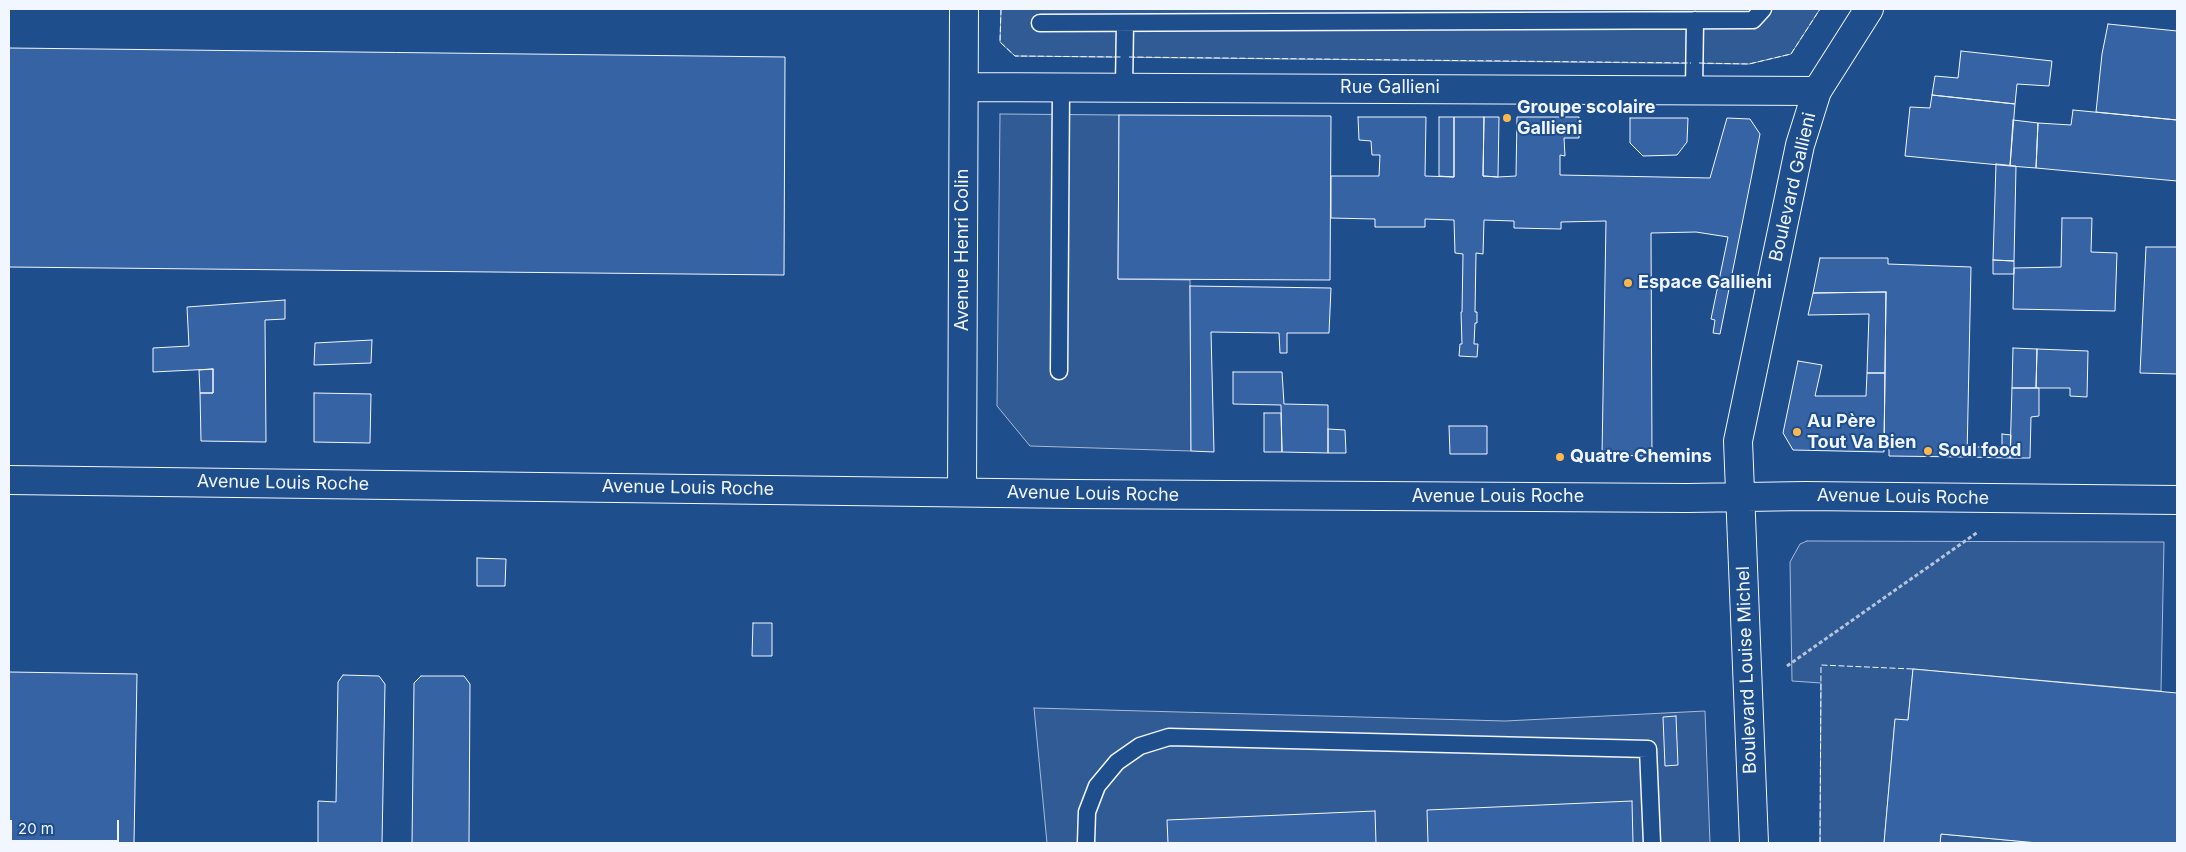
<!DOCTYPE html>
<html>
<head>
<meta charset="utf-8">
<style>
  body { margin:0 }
  #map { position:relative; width:2186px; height:852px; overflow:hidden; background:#1f4e8c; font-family:Inter,sans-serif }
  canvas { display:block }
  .frame { position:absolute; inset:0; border:10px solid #f2f6ff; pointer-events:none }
  .scale { position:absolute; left:10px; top:820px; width:109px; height:22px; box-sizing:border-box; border:2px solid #f2f6ff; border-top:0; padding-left:6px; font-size:15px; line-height:18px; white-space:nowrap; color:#f2f6ff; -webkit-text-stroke:4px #1f4e8c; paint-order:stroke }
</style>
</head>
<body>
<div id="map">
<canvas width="2186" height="852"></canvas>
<div class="frame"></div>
<div class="scale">20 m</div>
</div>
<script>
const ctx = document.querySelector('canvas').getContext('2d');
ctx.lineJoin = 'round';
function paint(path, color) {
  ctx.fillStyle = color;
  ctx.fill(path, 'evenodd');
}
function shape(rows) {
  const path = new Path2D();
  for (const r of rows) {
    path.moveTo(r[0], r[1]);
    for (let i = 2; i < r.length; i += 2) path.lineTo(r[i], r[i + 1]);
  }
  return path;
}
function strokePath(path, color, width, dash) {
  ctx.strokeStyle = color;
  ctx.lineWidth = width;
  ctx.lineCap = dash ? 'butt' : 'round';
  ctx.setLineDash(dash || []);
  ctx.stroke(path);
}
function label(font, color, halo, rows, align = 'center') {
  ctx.font = font + ' Inter,sans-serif';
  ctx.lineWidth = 4;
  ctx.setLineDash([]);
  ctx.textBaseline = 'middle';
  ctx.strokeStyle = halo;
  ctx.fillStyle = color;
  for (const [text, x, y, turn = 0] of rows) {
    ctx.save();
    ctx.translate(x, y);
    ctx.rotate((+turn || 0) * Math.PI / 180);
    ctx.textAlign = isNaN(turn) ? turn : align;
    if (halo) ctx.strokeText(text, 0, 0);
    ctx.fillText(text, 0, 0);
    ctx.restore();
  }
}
const built = shape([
  [1001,9,1820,9,1791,54,1749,64,1015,56,1000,42,1001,9],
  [1000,114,1119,115,1118,279,1190,280,1191,451,1030,446,997,406,1000,114],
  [1807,541,2164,542,2161,691,1913,669,1908,720,1895,720,1884,843,1820,843,1821,683,1792,681,1790,562,1800,544,1807,541],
  [1034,708,1505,721,1705,711,1710,843,1047,843,1034,708],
  [1941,834,2038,843,1940,843,1941,834]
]);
paint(built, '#305b95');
strokePath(built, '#a8bbd7', 1);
const building = shape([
  [2108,24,2177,31,2177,120,2096,112,2102,54,2108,24],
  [9,48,785,57,784,275,9,267,9,48],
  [1961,51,2052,61,2049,86,2017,84,2015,104,1932,95,1935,76,1958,78,1961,51],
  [1932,95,2015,104,2010,166,1905,156,1910,107,1930,108,1932,95],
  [2073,110,2177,120,2177,181,2036,168,2038,123,2071,125,2073,110],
  [1119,115,1331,116,1330,280,1118,279,1119,115],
  [1358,117,1426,117,1425,176,1454,177,1454,117,1484,117,1483,176,1498,177,1516,176,1517,117,1579,117,1579,138,1564,138,1565,156,1560,155,1560,175,1710,178,1727,118,1750,119,1760,134,1720,334,1713,333,1715,320,1711,319,1728,237,1696,232,1651,233,1652,456,1602,455,1606,221,1561,222,1561,229,1514,228,1514,221,1484,220,1483,254,1476,253,1475,312,1477,312,1477,323,1475,323,1474,344,1478,344,1477,357,1459,356,1460,344,1462,344,1461,312,1462,312,1463,254,1455,253,1454,220,1425,219,1425,227,1375,227,1375,219,1331,218,1331,176,1379,176,1380,155,1372,155,1371,141,1359,140,1358,117],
  [1439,117,1454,117,1454,177,1439,176,1439,117],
  [1484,117,1499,117,1498,177,1483,176,1484,117],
  [1630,118,1688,118,1687,142,1677,155,1643,156,1630,143,1630,118],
  [2013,120,2038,123,2036,168,2010,166,2013,120],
  [1996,164,2016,166,2014,261,1993,260,1996,164],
  [2062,218,2092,218,2091,252,2117,253,2115,311,2013,309,2014,268,2061,267,2062,218],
  [2146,247,2177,247,2177,374,2140,373,2146,247],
  [1820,258,1888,258,1888,264,1971,267,1967,457,1889,456,1889,447,1884,447,1886,292,1813,293,1820,258],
  [1993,260,2014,261,2014,274,1993,274,1993,260],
  [1190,286,1331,288,1329,333,1287,333,1287,353,1280,353,1279,333,1211,332,1214,452,1191,451,1190,286],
  [1886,292,1885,373,1867,373,1869,314,1808,315,1813,293,1886,292],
  [285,300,285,319,265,320,266,442,201,441,200,393,213,393,213,369,153,372,153,348,189,346,187,307,285,300],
  [372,340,371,363,314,365,315,343,372,340],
  [2013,348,2037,349,2036,388,2012,388,2013,348],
  [2037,349,2088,351,2087,397,2070,396,2070,388,2036,388,2037,349],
  [1798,361,1822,365,1815,396,1866,396,1867,373,1885,373,1884,452,1793,450,1783,433,1798,361],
  [213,369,213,393,200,393,199,370,213,369],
  [1233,372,1282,372,1284,404,1328,405,1328,453,1282,452,1281,405,1233,404,1233,372],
  [2012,388,2039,388,2039,416,2031,417,2030,458,2010,458,2012,388],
  [314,393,371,394,370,443,314,442,314,393],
  [1264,413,1281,413,1282,452,1264,452,1264,413],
  [1449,426,1487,426,1487,454,1450,454,1449,426],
  [1328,429,1345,430,1346,453,1328,453,1328,429],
  [2002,434,2011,435,2010,458,1967,457,1967,447,2002,447,2002,434],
  [477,558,506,559,505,586,477,586,477,558],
  [753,623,772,623,772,656,752,656,753,623],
  [1913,669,2177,693,2177,843,2038,843,1941,834,1940,843,1884,843,1895,719,1908,720,1913,669],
  [9,672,137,674,134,843,9,843,9,672],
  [343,675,379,676,385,684,382,843,318,843,318,801,336,802,338,682,343,675],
  [421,676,464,676,470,684,469,843,412,843,414,683,421,676],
  [1676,716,1678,765,1665,766,1663,717,1676,716],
  [1632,801,1633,843,1428,843,1427,810,1632,801],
  [1375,811,1376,843,1168,843,1167,820,1375,811]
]);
paint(building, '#3563a3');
strokePath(building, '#f2f6ff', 1);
const lane = shape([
  [1040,23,1753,20,1763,9],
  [1124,87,1125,23],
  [1694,90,1695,20],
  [1059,371,1061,87],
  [1086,843,1087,812,1097,786,1117,762,1140,746,1169,737,1648,749,1652,843]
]);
const street = shape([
  [964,87,1817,91],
  [962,492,964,9]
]);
const secondary = shape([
  [9,480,1073,494,1687,498,1805,496,2177,500],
  [1754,843,1738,441,1800,145,1817,91,1869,9]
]);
strokePath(lane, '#f2f6ff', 19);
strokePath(street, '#f2f6ff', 30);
strokePath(secondary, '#f2f6ff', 30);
strokePath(shape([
  [1787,666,1978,532]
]), '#b3c4dc', 3, [4, 2.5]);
strokePath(lane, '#1f4e8c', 16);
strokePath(street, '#1f4e8c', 28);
strokePath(secondary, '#1f4e8c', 28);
strokePath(shape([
  [1001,9,1000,42,1015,56,1121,57],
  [1129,57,1691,63],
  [1699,63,1749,64,1791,54,1820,9],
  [1820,843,1821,665,1913,669]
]), '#f2f6ff', 1, [6, 2.5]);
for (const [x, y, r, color] of [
  [1507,118,5,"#ffb74d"],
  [1628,283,5,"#ffb74d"],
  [1797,432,5,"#ffb74d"],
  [1928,451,5,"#ffb74d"],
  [1560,457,5,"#ffb74d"]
]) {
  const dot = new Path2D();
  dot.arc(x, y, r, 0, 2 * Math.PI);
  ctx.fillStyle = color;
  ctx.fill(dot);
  strokePath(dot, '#1f4e8c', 2);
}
label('18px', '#f2f6ff', '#1f4e8c', [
  ["Rue Gallieni",1390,88],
  ["Boulevard Gallieni",1793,187,-77],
  ["Avenue Henri Colin",963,250,-90],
  ["Avenue Louis Roche",283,483,1],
  ["Avenue Louis Roche",688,488,1],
  ["Avenue Louis Roche",1093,494,1],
  ["Avenue Louis Roche",1498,497],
  ["Avenue Louis Roche",1903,497,1],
  ["Boulevard Louise Michel",1747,670,-92]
]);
label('bold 18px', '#f2f6ff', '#1f4e8c', [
  ["Groupe scolaire",1517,108],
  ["Gallieni",1517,129],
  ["Espace Gallieni",1638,283],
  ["Au Père",1807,422],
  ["Tout Va Bien",1807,443],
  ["Soul food",1938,451],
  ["Quatre Chemins",1570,457]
], 'left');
</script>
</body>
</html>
